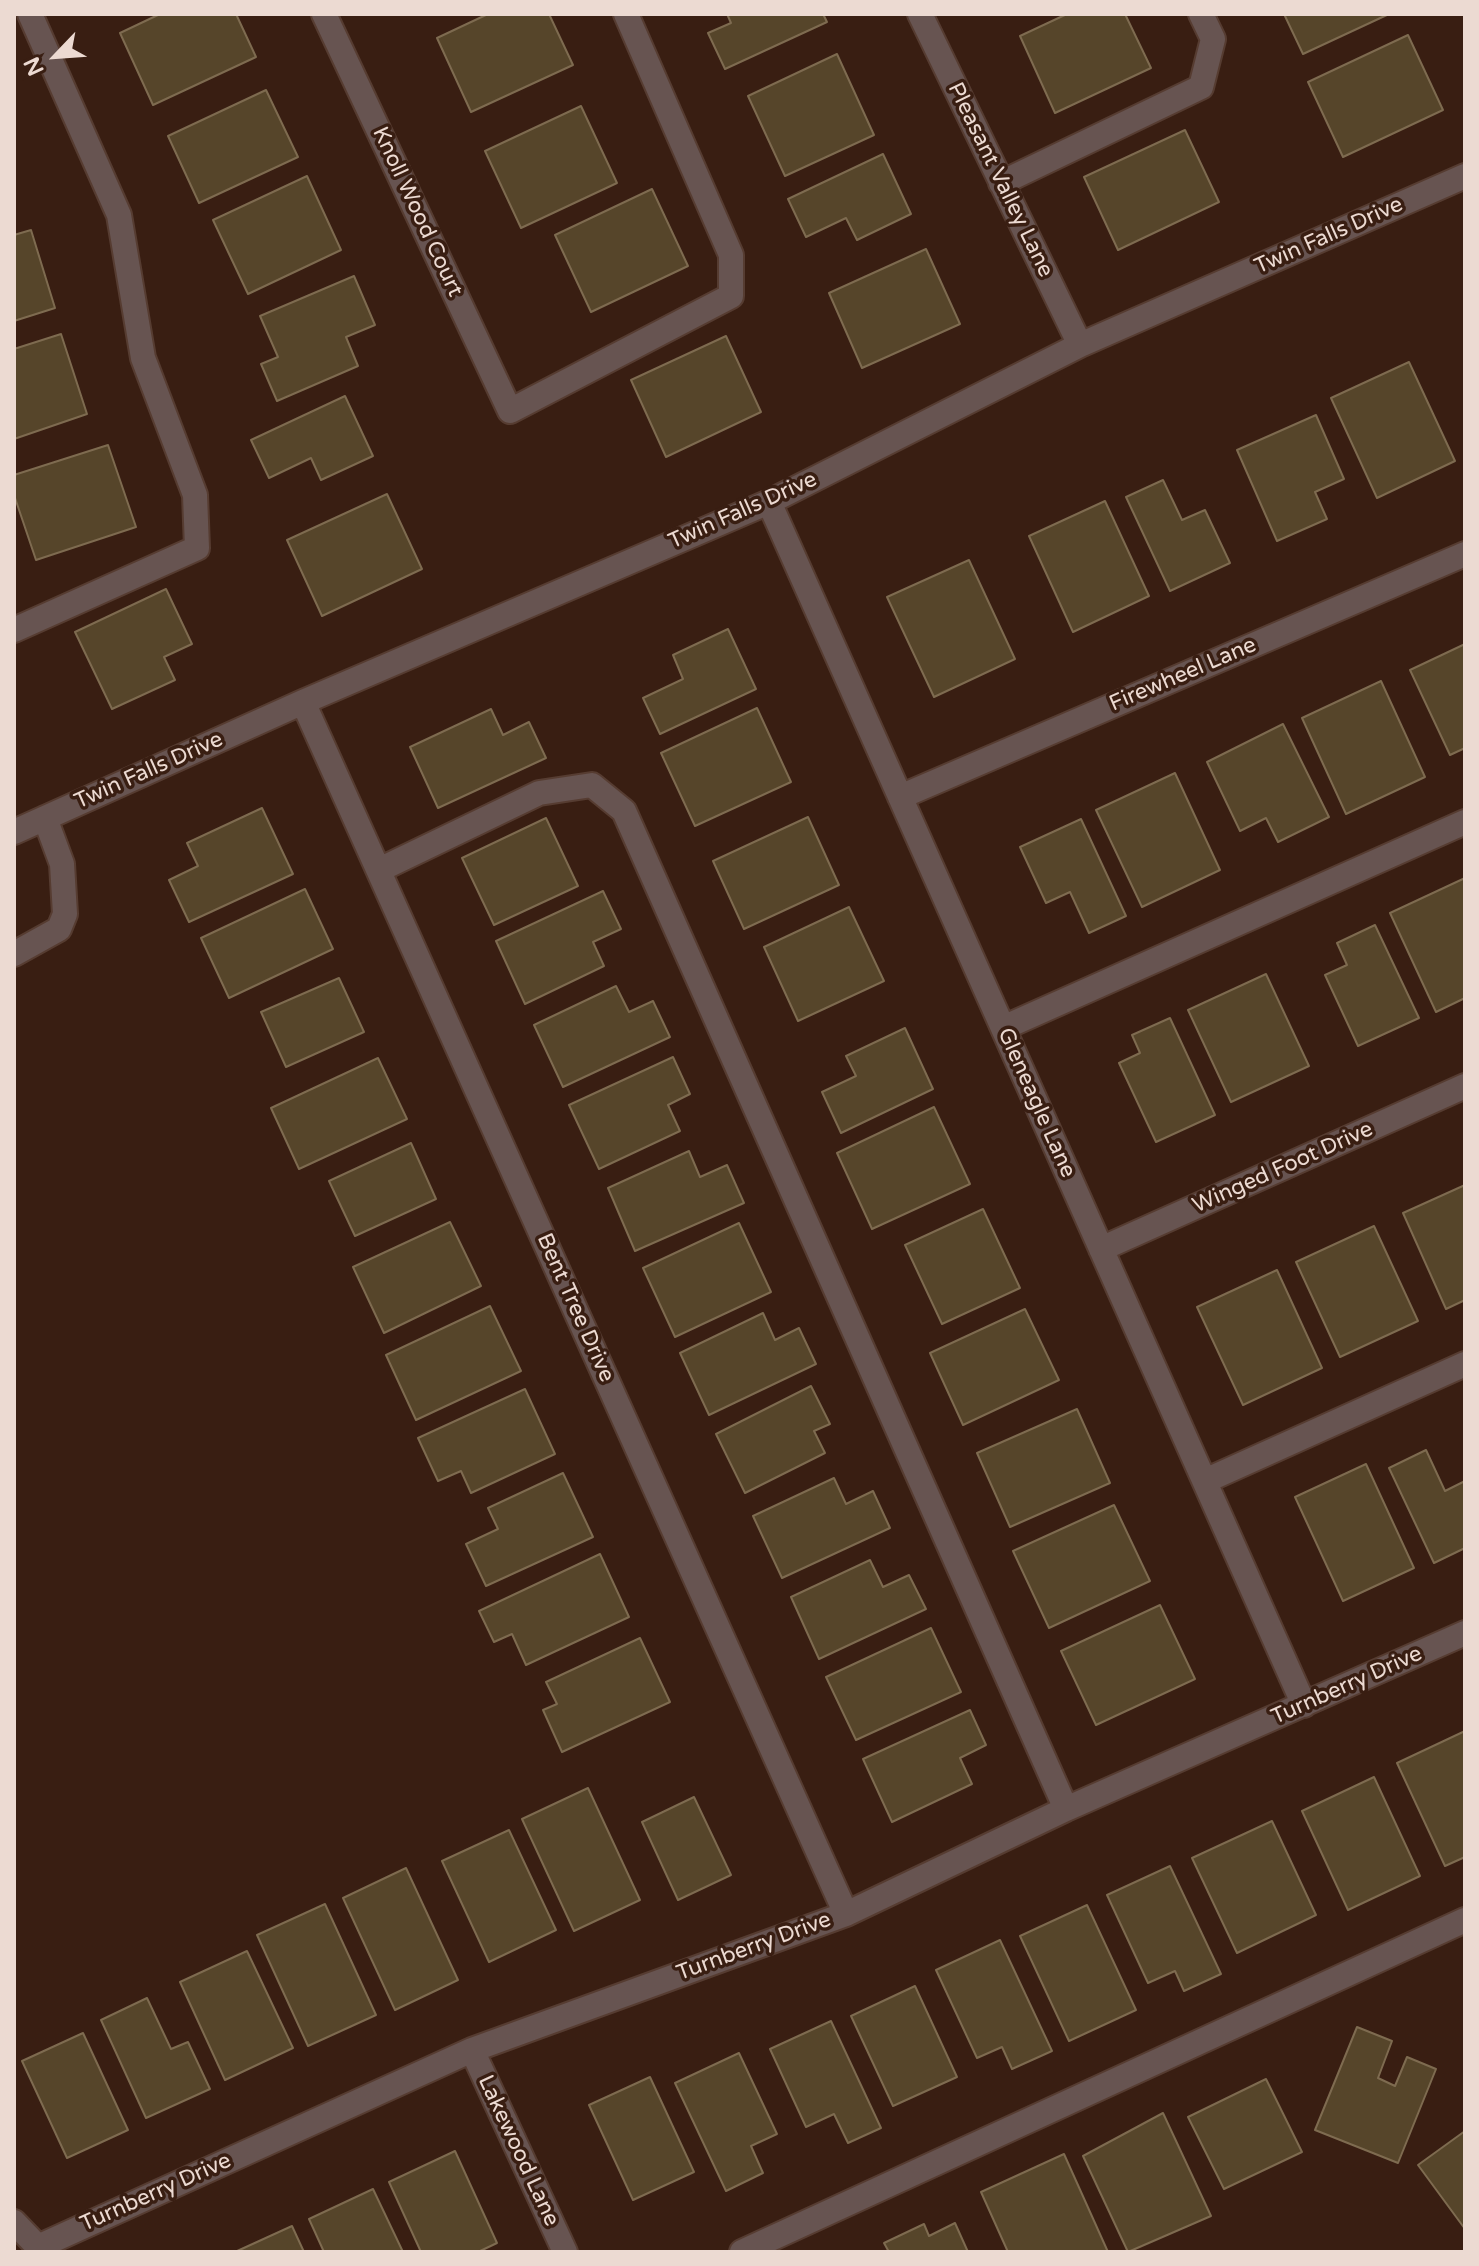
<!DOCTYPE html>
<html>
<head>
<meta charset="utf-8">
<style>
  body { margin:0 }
  #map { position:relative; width:1479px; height:2266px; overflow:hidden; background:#391e12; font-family:"Varela Round",sans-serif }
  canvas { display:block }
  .frame { position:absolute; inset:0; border:16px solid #ecdad2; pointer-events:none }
  .north { position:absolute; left:16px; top:16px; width:80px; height:80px; -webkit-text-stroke:6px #391e12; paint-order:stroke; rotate:245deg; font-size:22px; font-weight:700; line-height:32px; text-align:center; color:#ecdad2 }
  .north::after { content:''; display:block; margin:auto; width:28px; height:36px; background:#ecdad2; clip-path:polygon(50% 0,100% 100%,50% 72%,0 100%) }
</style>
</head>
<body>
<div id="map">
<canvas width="1479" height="2266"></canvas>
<div class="frame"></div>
<div class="north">N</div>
</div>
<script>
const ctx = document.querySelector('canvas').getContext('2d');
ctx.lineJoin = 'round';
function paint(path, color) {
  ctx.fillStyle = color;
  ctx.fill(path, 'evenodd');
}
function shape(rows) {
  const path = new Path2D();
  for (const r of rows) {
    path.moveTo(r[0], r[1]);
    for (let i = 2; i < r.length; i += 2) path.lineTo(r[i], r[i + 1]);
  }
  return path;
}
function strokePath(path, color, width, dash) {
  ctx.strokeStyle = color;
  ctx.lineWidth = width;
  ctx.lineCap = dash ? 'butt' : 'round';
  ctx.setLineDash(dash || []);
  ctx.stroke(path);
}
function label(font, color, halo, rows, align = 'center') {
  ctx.font = font + ' "Varela Round",sans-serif';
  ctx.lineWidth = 7;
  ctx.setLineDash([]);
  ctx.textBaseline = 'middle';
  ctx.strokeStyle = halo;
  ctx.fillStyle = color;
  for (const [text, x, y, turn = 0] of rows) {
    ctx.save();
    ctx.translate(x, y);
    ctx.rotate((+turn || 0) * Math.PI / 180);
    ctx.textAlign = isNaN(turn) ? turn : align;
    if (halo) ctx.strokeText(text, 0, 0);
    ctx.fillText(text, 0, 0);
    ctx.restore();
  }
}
const building = shape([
  [160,14,236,14,256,57,153,105,120,33,160,14],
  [488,14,549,14,573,65,471,112,437,38,488,14],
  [727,14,823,14,827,22,725,69,708,33,731,23,727,14],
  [1067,14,1125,14,1151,68,1055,113,1020,36,1067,14],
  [1284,14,1389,14,1303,54,1284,14],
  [1408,35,1443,110,1343,157,1308,82,1408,35],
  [837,54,874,135,785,176,748,96,837,54],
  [266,90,298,157,199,203,168,136,266,90],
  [581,106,617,183,521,228,485,151,581,106],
  [1185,130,1219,202,1118,250,1084,177,1185,130],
  [883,154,911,214,857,240,846,218,806,237,788,199,883,154],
  [307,176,341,250,248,294,213,220,307,176],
  [652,189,688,266,591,312,555,235,652,189],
  [31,230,55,308,14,321,14,235,31,230],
  [926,249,960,324,862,368,829,293,926,249],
  [354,276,375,325,346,337,358,366,277,401,261,364,278,357,260,316,354,276],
  [61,334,87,414,14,439,14,349,61,334],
  [726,336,761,412,666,457,631,380,726,336],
  [1409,362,1455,461,1377,498,1331,398,1409,362],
  [345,396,373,456,321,480,311,458,269,478,251,440,345,396],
  [1316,415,1344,479,1315,492,1327,519,1277,541,1237,450,1316,415],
  [108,445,136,527,36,560,14,495,14,475,108,445],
  [1163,480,1182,520,1205,510,1230,563,1170,591,1126,497,1163,480],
  [387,494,422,569,322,616,287,540,387,494],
  [1105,501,1149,596,1073,632,1029,536,1105,501],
  [969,560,1015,659,934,697,887,597,969,560],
  [166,589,192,644,164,657,175,680,112,709,75,632,166,589],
  [728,629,756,689,660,734,643,698,683,679,673,655,728,629],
  [1465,644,1465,748,1450,755,1410,670,1465,644],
  [1381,681,1425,777,1346,814,1302,718,1381,681],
  [757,708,791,782,695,826,661,753,757,708],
  [491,709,503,735,529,722,546,758,438,808,410,747,491,709],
  [1283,724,1329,817,1278,842,1266,818,1240,831,1207,762,1283,724],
  [1175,773,1220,870,1142,907,1096,810,1175,773],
  [262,808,293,874,189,922,169,880,198,866,187,843,262,808],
  [808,817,839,885,744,929,713,861,808,817],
  [546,818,578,886,494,925,462,858,546,818],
  [1081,819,1126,916,1089,933,1070,892,1046,903,1020,847,1081,819],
  [1465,878,1465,998,1436,1012,1390,913,1465,878],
  [305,889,333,949,229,998,201,938,305,889],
  [603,891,621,929,593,942,604,966,525,1004,496,941,603,891],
  [849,907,884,981,798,1021,764,947,849,907],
  [1375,925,1419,1018,1358,1046,1325,975,1347,965,1337,943,1375,925],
  [1266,974,1309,1066,1231,1102,1188,1010,1266,974],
  [339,978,364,1032,286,1067,261,1012,339,978],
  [616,986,629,1012,653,1001,670,1037,563,1087,534,1025,616,986],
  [1170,1018,1215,1115,1156,1142,1119,1063,1140,1053,1132,1035,1170,1018],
  [905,1028,933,1089,841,1133,822,1092,856,1076,846,1056,905,1028],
  [673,1057,690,1094,668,1105,680,1131,599,1169,569,1105,673,1057],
  [378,1058,407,1119,299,1169,271,1108,378,1058],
  [934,1107,970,1184,872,1229,837,1153,934,1107],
  [411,1143,436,1199,355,1236,329,1181,411,1143],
  [689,1151,700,1177,727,1165,744,1203,635,1251,608,1188,689,1151],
  [1465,1185,1465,1300,1446,1309,1403,1213,1465,1185],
  [983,1209,1020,1288,942,1324,905,1245,983,1209],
  [450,1222,481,1286,384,1333,353,1267,450,1222],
  [739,1223,771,1292,675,1337,643,1268,739,1223],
  [1374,1226,1418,1321,1340,1357,1296,1262,1374,1226],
  [1277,1270,1322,1368,1243,1405,1197,1307,1277,1270],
  [490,1306,521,1371,416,1420,386,1355,490,1306],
  [1025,1309,1059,1380,963,1425,930,1353,1025,1309],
  [763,1313,775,1340,799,1328,816,1364,709,1415,680,1353,763,1313],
  [811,1386,830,1424,814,1431,825,1453,745,1493,716,1434,811,1386],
  [525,1389,555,1454,471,1493,461,1471,438,1481,418,1438,525,1389],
  [1077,1409,1110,1483,1010,1527,977,1453,1077,1409],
  [1426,1450,1445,1491,1465,1481,1465,1548,1434,1563,1389,1468,1426,1450],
  [1366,1464,1414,1568,1343,1601,1295,1497,1366,1464],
  [563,1473,593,1537,486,1586,466,1544,498,1529,488,1508,563,1473],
  [834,1478,846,1504,873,1491,890,1528,782,1578,753,1516,834,1478],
  [1114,1505,1150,1581,1049,1628,1013,1551,1114,1505],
  [600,1554,629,1617,526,1665,512,1634,494,1642,479,1611,600,1554],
  [870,1560,883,1587,909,1575,926,1609,819,1659,791,1597,870,1560],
  [1160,1605,1195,1679,1096,1725,1061,1651,1160,1605],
  [931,1628,961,1692,856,1740,826,1677,931,1628],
  [640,1638,670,1702,562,1752,543,1710,557,1704,546,1682,640,1638],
  [970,1710,986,1745,960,1758,972,1784,892,1822,863,1759,970,1710],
  [1465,1731,1465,1857,1445,1866,1397,1763,1465,1731],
  [1374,1777,1420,1876,1348,1910,1302,1811,1374,1777],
  [588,1788,640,1900,574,1931,522,1819,588,1788],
  [694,1797,731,1875,678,1900,642,1822,694,1797],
  [1272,1821,1316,1915,1237,1953,1192,1858,1272,1821],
  [509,1830,556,1930,489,1962,442,1861,509,1830],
  [1170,1866,1221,1974,1184,1991,1175,1971,1148,1983,1107,1895,1170,1866],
  [406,1868,458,1980,395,2010,343,1898,406,1868],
  [325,1904,376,2015,308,2046,257,1935,325,1904],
  [1087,1905,1136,2010,1069,2041,1020,1936,1087,1905],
  [1000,1940,1052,2051,1012,2069,1002,2047,977,2058,936,1970,1000,1940],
  [247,1951,293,2048,225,2080,180,1982,247,1951],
  [915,1986,957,2077,893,2106,851,2016,915,1986],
  [147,1998,171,2049,188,2042,210,2089,146,2118,101,2020,147,1998],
  [831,2021,881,2128,848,2143,834,2114,806,2127,770,2049,831,2021],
  [1357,2027,1392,2041,1378,2078,1395,2086,1407,2057,1436,2069,1398,2163,1315,2130,1357,2027],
  [83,2033,128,2130,67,2158,22,2061,83,2033],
  [739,2053,777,2134,751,2146,763,2173,726,2191,675,2083,739,2053],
  [650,2077,694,2172,633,2200,589,2105,650,2077],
  [1266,2079,1302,2152,1224,2189,1188,2117,1266,2079],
  [1163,2113,1211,2216,1128,2252,1083,2156,1163,2113],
  [1465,2131,1465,2229,1418,2165,1465,2131],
  [455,2151,497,2243,478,2252,421,2252,389,2182,455,2151],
  [1064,2154,1108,2252,1008,2252,981,2192,1064,2154],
  [373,2189,403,2252,324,2252,309,2219,373,2189],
  [955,2223,968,2252,889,2252,884,2243,924,2224,929,2236,955,2223],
  [292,2226,304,2252,235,2252,292,2226]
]);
paint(building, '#56452a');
strokePath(building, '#7e6b50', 2);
const minor = shape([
  [324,14,510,411,731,296,731,255,626,14],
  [920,14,1080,345],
  [1001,183,1201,87,1213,39,1201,14],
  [769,502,1304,1705],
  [14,630,197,548,195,495,143,358,119,215,30,14],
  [303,702,846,1914],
  [900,797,1465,554],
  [14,832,303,702,769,502,1080,345,1465,176],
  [379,870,539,793,592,785,624,811,1066,1809],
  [14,954,59,929,65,914,62,864,45,818],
  [1003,1028,1465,822],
  [1101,1249,1465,1086],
  [1205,1481,1465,1364],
  [472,2050,565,2252],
  [14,2222,38,2247,472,2050,846,1914,1066,1809,1465,1633],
  [742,2252,1465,1920]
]);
strokePath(minor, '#563c31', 28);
strokePath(minor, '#675451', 24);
label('22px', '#ecdad2', '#391e12', [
  ["Pleasant Valley Lane",1000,180,64],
  ["Knoll Wood Court",417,212,65],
  ["Twin Falls Drive",1329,236,-24],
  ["Twin Falls Drive",743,511,-24],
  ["Firewheel Lane",1183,675,-23],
  ["Twin Falls Drive",149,771,-24],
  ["Gleneagle Lane",1036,1103,66],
  ["Winged Foot Drive",1283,1168,-24],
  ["Bent Tree Drive",575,1308,66],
  ["Turnberry Drive",1347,1686,-24],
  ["Turnberry Drive",754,1947,-20],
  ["Lakewood Lane",518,2151,65],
  ["Turnberry Drive",156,2193,-24]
]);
</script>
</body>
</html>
